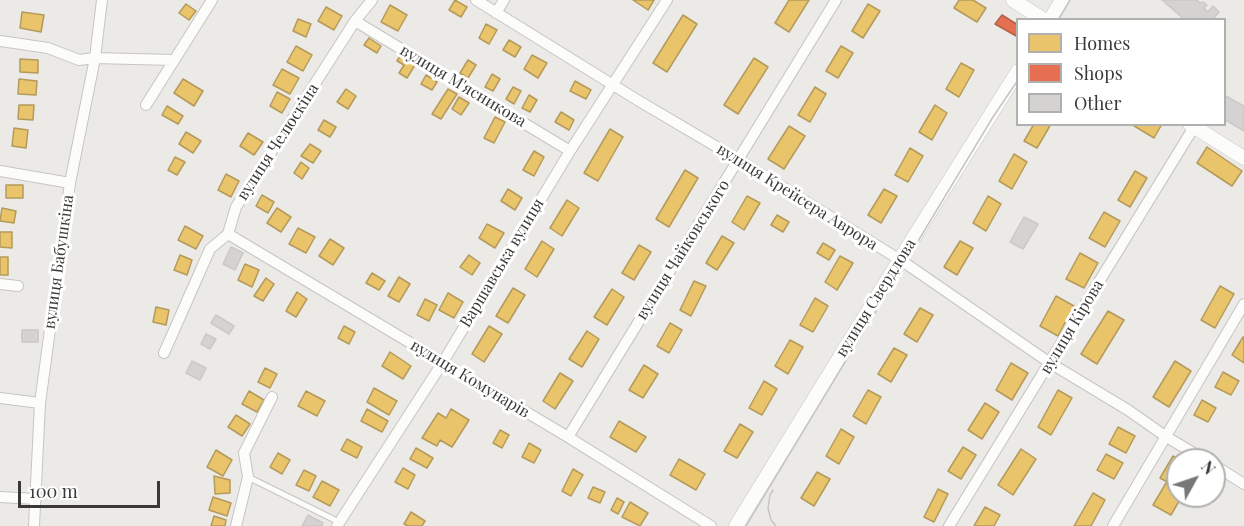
<!DOCTYPE html>
<html>
<head>
<meta charset="utf-8">
<style>
  body { margin:0 }
  #map { position:relative; width:1244px; height:526px; overflow:hidden; background:#eceae7; font-family:"Playfair Display",serif }
  canvas { display:block }
  .legend { position:absolute; left:1016px; top:18px; width:210px; height:108px; box-sizing:border-box; background:#fff; border:2px solid #b0b0af; margin:0; padding:8px 10px; list-style:none; font-size:18px; color:#3a3937 }
  .legend li { display:flex; align-items:center; gap:12px; height:30px }
  .legend b { width:30px; border:2px solid #b0b0af }
  .north { position:absolute; left:1166px; top:448px; width:60px; height:60px; box-sizing:border-box; background:#fff; border:2px solid #b0b0af; border-radius:50%; rotate:50deg; font-size:16px; font-weight:700; line-height:24px; text-align:center; color:#3a3937 }
  .north::after { content:''; display:block; margin:auto; width:21px; height:27px; background:#787775; clip-path:polygon(50% 0,100% 100%,50% 72%,0 100%) }
  .scale { position:absolute; left:18px; top:481px; width:142px; height:27px; box-sizing:border-box; border:3px solid #3a3937; border-top:0; padding-left:8px; font-size:18px; line-height:21px; white-space:nowrap; color:#3a3937; -webkit-text-stroke:4px #fff; paint-order:stroke }
</style>
</head>
<body>
<div id="map">
<canvas width="1244" height="526"></canvas>
<ul class="legend">
<li><b style="height:16px;background:#e9c46a"></b>Homes</li>
<li><b style="height:16px;background:#e76f51"></b>Shops</li>
<li><b style="height:16px;background:#d5d3d1"></b>Other</li>
</ul>
<div class="north">N</div>
<div class="scale">100 m</div>
</div>
<script>
const ctx = document.querySelector('canvas').getContext('2d');
ctx.lineJoin = 'round';
function paint(path, color) {
  ctx.fillStyle = color;
  ctx.fill(path, 'evenodd');
}
function shape(rows) {
  const path = new Path2D();
  for (const r of rows) {
    path.moveTo(r[0], r[1]);
    for (let i = 2; i < r.length; i += 2) path.lineTo(r[i], r[i + 1]);
  }
  return path;
}
function strokePath(path, color, width, dash) {
  ctx.strokeStyle = color;
  ctx.lineWidth = width;
  ctx.lineCap = dash ? 'butt' : 'round';
  ctx.setLineDash(dash || []);
  ctx.stroke(path);
}
function label(font, color, halo, rows, align = 'center') {
  ctx.font = font + ' "Playfair Display",serif';
  ctx.lineWidth = 6;
  ctx.setLineDash([]);
  ctx.textBaseline = 'middle';
  ctx.strokeStyle = halo;
  ctx.fillStyle = color;
  for (const [text, x, y, turn = 0] of rows) {
    ctx.save();
    ctx.translate(x, y);
    ctx.rotate((+turn || 0) * Math.PI / 180);
    ctx.textAlign = isNaN(turn) ? turn : align;
    if (halo) ctx.strokeText(text, 0, 0);
    ctx.fillText(text, 0, 0);
    ctx.restore();
  }
}
const homes = shape([
  [455,0,467,7,461,17,449,10,455,0],
  [633,0,654,0,648,10,633,0],
  [789,0,809,0,789,32,775,23,789,0],
  [959,0,973,0,986,8,977,22,954,8,959,0],
  [186,4,196,11,189,20,179,13,186,4],
  [868,4,880,11,863,38,852,31,868,4],
  [390,5,407,15,398,31,381,22,390,5],
  [326,7,342,16,334,30,318,21,326,7],
  [22,12,44,15,41,32,20,28,22,12],
  [683,15,697,24,667,72,653,63,683,15],
  [298,19,311,24,306,37,293,31,298,19],
  [486,24,497,30,489,44,479,38,486,24],
  [369,38,381,46,377,53,364,45,369,38],
  [509,40,521,47,515,57,503,50,509,40],
  [296,46,312,55,303,71,287,62,296,46],
  [841,46,853,53,838,78,826,71,841,46],
  [532,55,547,63,538,78,524,69,532,55],
  [400,56,415,65,407,78,399,73,404,65,397,61,400,56],
  [754,58,768,67,738,114,724,105,754,58],
  [20,59,38,60,38,73,20,72,20,59],
  [468,60,476,65,468,78,460,73,468,60],
  [961,63,974,70,959,97,946,89,961,63],
  [282,69,299,78,290,94,273,85,282,69],
  [492,74,500,79,493,91,485,87,492,74],
  [426,75,437,82,432,90,421,84,426,75],
  [19,79,37,81,36,95,18,94,19,79],
  [183,79,203,91,194,106,174,93,183,79],
  [575,81,591,90,586,99,570,91,575,81],
  [513,87,521,91,514,104,506,99,513,87],
  [815,87,826,94,810,122,798,115,815,87],
  [346,89,356,96,348,109,337,102,346,89],
  [448,89,457,94,441,119,432,114,448,89],
  [277,92,290,99,282,113,270,106,277,92],
  [529,95,537,100,530,112,522,108,529,95],
  [459,97,469,103,461,115,452,109,459,97],
  [19,105,34,105,33,120,18,119,19,105],
  [935,105,947,113,932,140,919,132,935,105],
  [167,106,183,116,178,124,162,115,167,106],
  [561,112,574,120,569,130,555,122,561,112],
  [495,117,505,122,494,143,484,138,495,117],
  [324,120,336,127,330,137,318,130,324,120],
  [1034,124,1051,124,1037,148,1024,141,1034,124],
  [1131,124,1162,124,1154,138,1131,124],
  [789,126,805,136,784,169,768,159,789,126],
  [14,128,28,130,26,148,12,146,14,128],
  [610,129,623,137,598,181,584,173,610,129],
  [186,132,201,141,193,153,179,144,186,132],
  [248,133,263,142,254,155,240,146,248,133],
  [310,144,321,151,313,163,301,156,310,144],
  [1207,147,1242,171,1232,186,1197,163,1207,147],
  [910,148,923,156,908,182,895,175,910,148],
  [534,151,544,157,534,176,523,170,534,151],
  [1014,154,1027,162,1012,189,999,181,1014,154],
  [175,157,185,162,177,175,168,170,175,157],
  [301,162,309,168,302,179,294,173,301,162],
  [685,170,698,178,669,227,656,219,685,170],
  [1135,171,1147,178,1130,207,1118,200,1135,171],
  [226,174,239,181,231,197,218,190,226,174],
  [6,185,23,185,23,198,6,198,6,185],
  [508,189,522,198,515,210,501,201,508,189],
  [884,189,897,196,881,223,868,215,884,189],
  [262,195,274,202,268,213,256,206,262,195],
  [747,196,760,203,744,230,732,222,747,196],
  [988,196,1001,204,986,231,973,223,988,196],
  [567,200,579,208,562,236,550,228,567,200],
  [2,208,16,211,14,223,0,221,2,208],
  [277,208,291,217,281,232,267,223,277,208],
  [1104,212,1120,221,1105,247,1089,238,1104,212],
  [777,215,789,222,783,232,771,225,777,215],
  [487,224,504,233,495,248,479,238,487,224],
  [185,226,203,236,196,249,178,240,185,226],
  [298,228,315,237,306,253,289,244,298,228],
  [0,232,12,232,12,248,0,247,0,232],
  [722,236,734,243,717,270,706,263,722,236],
  [330,239,344,248,333,265,319,256,330,239],
  [542,241,554,249,537,277,525,269,542,241],
  [960,241,973,248,957,275,944,267,960,241],
  [823,243,835,250,829,260,817,253,823,243],
  [639,245,651,252,634,280,622,273,639,245],
  [1080,253,1098,263,1084,288,1066,279,1080,253],
  [180,255,192,260,187,275,174,270,180,255],
  [469,255,480,263,472,275,460,267,469,255],
  [840,256,853,263,837,290,825,282,840,256],
  [0,257,8,257,8,275,0,275,0,257],
  [245,264,259,270,252,287,238,280,245,264],
  [372,273,385,281,379,290,366,283,372,273],
  [399,277,410,284,399,302,388,296,399,277],
  [266,278,274,284,263,301,254,296,266,278],
  [694,281,706,286,691,316,680,310,694,281],
  [1220,286,1234,294,1215,328,1201,320,1220,286],
  [513,288,525,295,508,323,496,316,513,288],
  [612,289,624,297,607,325,594,317,612,289],
  [297,292,307,299,296,317,286,311,297,292],
  [448,293,463,302,454,318,439,310,448,293],
  [1056,296,1074,306,1058,336,1040,326,1056,296],
  [815,298,828,306,813,332,800,325,815,298],
  [425,299,437,305,429,321,417,315,425,299],
  [156,307,169,310,166,325,153,322,156,307],
  [920,308,933,315,917,342,904,334,920,308],
  [1108,311,1124,320,1097,364,1081,354,1108,311],
  [670,323,682,330,669,353,657,346,670,323],
  [344,326,355,332,349,344,338,338,344,326],
  [489,326,502,334,484,362,472,354,489,326],
  [587,331,599,339,582,367,569,359,587,331],
  [1243,337,1244,337,1244,363,1232,355,1243,337],
  [790,340,803,347,788,374,775,366,790,340],
  [894,348,907,355,891,382,878,374,894,348],
  [390,352,411,366,403,379,382,366,390,352],
  [1175,361,1191,371,1169,407,1153,397,1175,361],
  [1011,363,1028,373,1012,400,996,390,1011,363],
  [644,365,658,374,643,398,629,390,644,365],
  [265,368,277,374,270,388,258,382,265,368],
  [1223,372,1239,381,1231,395,1215,387,1223,372],
  [560,373,573,381,555,409,543,401,560,373],
  [764,381,777,389,762,415,749,408,764,381],
  [374,388,397,401,389,415,367,402,374,388],
  [868,390,881,397,866,424,853,416,868,390],
  [1058,390,1072,398,1051,435,1038,427,1058,390],
  [249,391,264,400,257,412,242,404,249,391],
  [306,391,325,401,317,416,298,406,306,391],
  [1202,400,1216,408,1208,422,1194,415,1202,400],
  [985,403,999,412,982,439,968,430,985,403],
  [367,409,388,421,382,432,361,421,367,409],
  [451,409,469,420,452,447,440,440,437,446,422,438,438,413,446,418,451,409],
  [236,415,250,424,242,436,228,427,236,415],
  [619,421,646,437,636,452,610,437,619,421],
  [740,424,753,432,737,458,724,451,740,424],
  [1118,427,1135,436,1126,453,1109,444,1118,427],
  [841,429,854,437,839,464,826,456,841,429],
  [500,430,509,435,502,448,493,443,500,430],
  [347,439,362,447,357,458,341,450,347,439],
  [529,443,541,450,534,463,522,457,529,443],
  [963,447,976,455,961,479,948,471,963,447],
  [416,448,433,458,427,468,410,459,416,448],
  [1021,449,1036,459,1013,495,998,485,1021,449],
  [216,450,232,460,223,476,207,467,216,450],
  [278,453,290,460,282,474,270,467,278,453],
  [1106,454,1123,463,1114,479,1097,470,1106,454],
  [1173,456,1180,460,1178,460,1178,488,1160,478,1173,456],
  [679,459,705,474,696,490,670,475,679,459],
  [403,468,415,475,408,489,395,482,403,468],
  [573,469,583,475,571,496,562,491,573,469],
  [304,470,316,476,309,491,296,485,304,470],
  [817,472,830,479,814,506,801,498,817,472],
  [214,476,230,480,230,493,215,494,214,476],
  [322,481,339,490,330,506,313,497,322,481],
  [1166,483,1178,490,1178,496,1182,496,1171,515,1153,505,1166,483],
  [593,487,605,492,600,503,588,498,593,487],
  [938,489,948,494,934,522,924,517,938,489],
  [1093,493,1105,500,1091,526,1074,526,1093,493],
  [213,497,231,503,227,516,209,510,213,497],
  [617,498,624,502,618,514,611,510,617,498],
  [630,502,648,513,640,526,622,517,630,502],
  [985,507,1000,515,994,526,974,526,985,507],
  [411,512,425,521,422,526,408,526,404,524,411,512],
  [214,516,226,520,225,526,211,526,214,516]
]);
paint(homes, '#e9c46a');
strokePath(homes, '#b49a5b', 1.5);
const shops = shape([
  [1002,15,1018,25,1018,37,995,24,1002,15]
]);
paint(shops, '#e76f51');
strokePath(shops, '#b35f49', 1.5);
const building = shape([
  [1162,0,1197,0,1200,3,1203,2,1207,5,1204,8,1208,12,1213,6,1219,12,1214,18,1215,20,1185,20,1162,0],
  [1224,95,1244,106,1244,131,1224,119,1224,95],
  [1024,217,1038,224,1023,249,1010,242,1024,217],
  [231,247,243,253,235,270,223,264,231,247],
  [216,315,234,326,229,334,211,323,216,315],
  [22,330,38,330,38,342,22,342,22,330],
  [206,334,216,339,210,349,201,344,206,334],
  [192,361,206,368,200,380,186,373,192,361],
  [308,515,323,523,322,526,302,526,308,515]
]);
paint(building, '#d5d3d1');
strokePath(building, '#cac9c7', 1.5);
const lane = shape([
  [248,477,339,522]
]);
const street = shape([
  [476,0,639,101,739,160,905,263,1050,363,1128,410,1165,436,1205,460],
  [496,13,504,0],
  [355,21,570,151],
  [0,41,48,48,79,60,95,58,173,60],
  [146,105,212,0],
  [0,171,70,183],
  [228,234,568,437,711,526],
  [0,284,18,286],
  [164,353,210,249,228,234,236,207,355,21,372,0],
  [0,398,40,403],
  [568,437,836,0],
  [1214,465,1244,484],
  [0,497,36,499],
  [34,526,40,403,70,183,95,58,102,0],
  [236,526,248,477,244,453,272,397],
  [337,526,443,362,570,151,667,0],
  [949,526,1194,127],
  [1113,526,1244,304]
]);
const secondary = shape([
  [1013,0,1044,20],
  [1050,20,1062,0],
  [1190,124,1244,158],
  [736,526,899,261,1018,71]
]);
strokePath(lane, '#c6c5c2', 7);
strokePath(street, '#c6c5c2', 12);
strokePath(secondary, '#c6c5c2', 15);
strokePath(lane, '#fcfcfb', 5);
strokePath(street, '#fcfcfb', 10);
strokePath(secondary, '#fcfcfb', 14);
strokePath(shape([
  [1058,20,1070,0],
  [773,490,770,495,768,508,771,520,776,526],
  [746,526,993,117,1018,80]
]), '#c6c5c4', 1.5);
label('16px', '#3a3937', '#fff', [
  ["вулиця М'ясникова",463,86,31],
  ["вулиця Челюскіна",278,142,-57],
  ["вулиця Крейсера Аврора",797,197,32],
  ["вулиця Чайковського",683,250,-58],
  ["вулиця Бабушкіна",59,262,-82],
  ["Варшавська вулиця",502,263,-59],
  ["вулиця Свердлова",876,298,-58],
  ["вулиця Кірова",1072,327,-59],
  ["вулиця Комунарів",470,379,31]
]);
</script>
</body>
</html>
